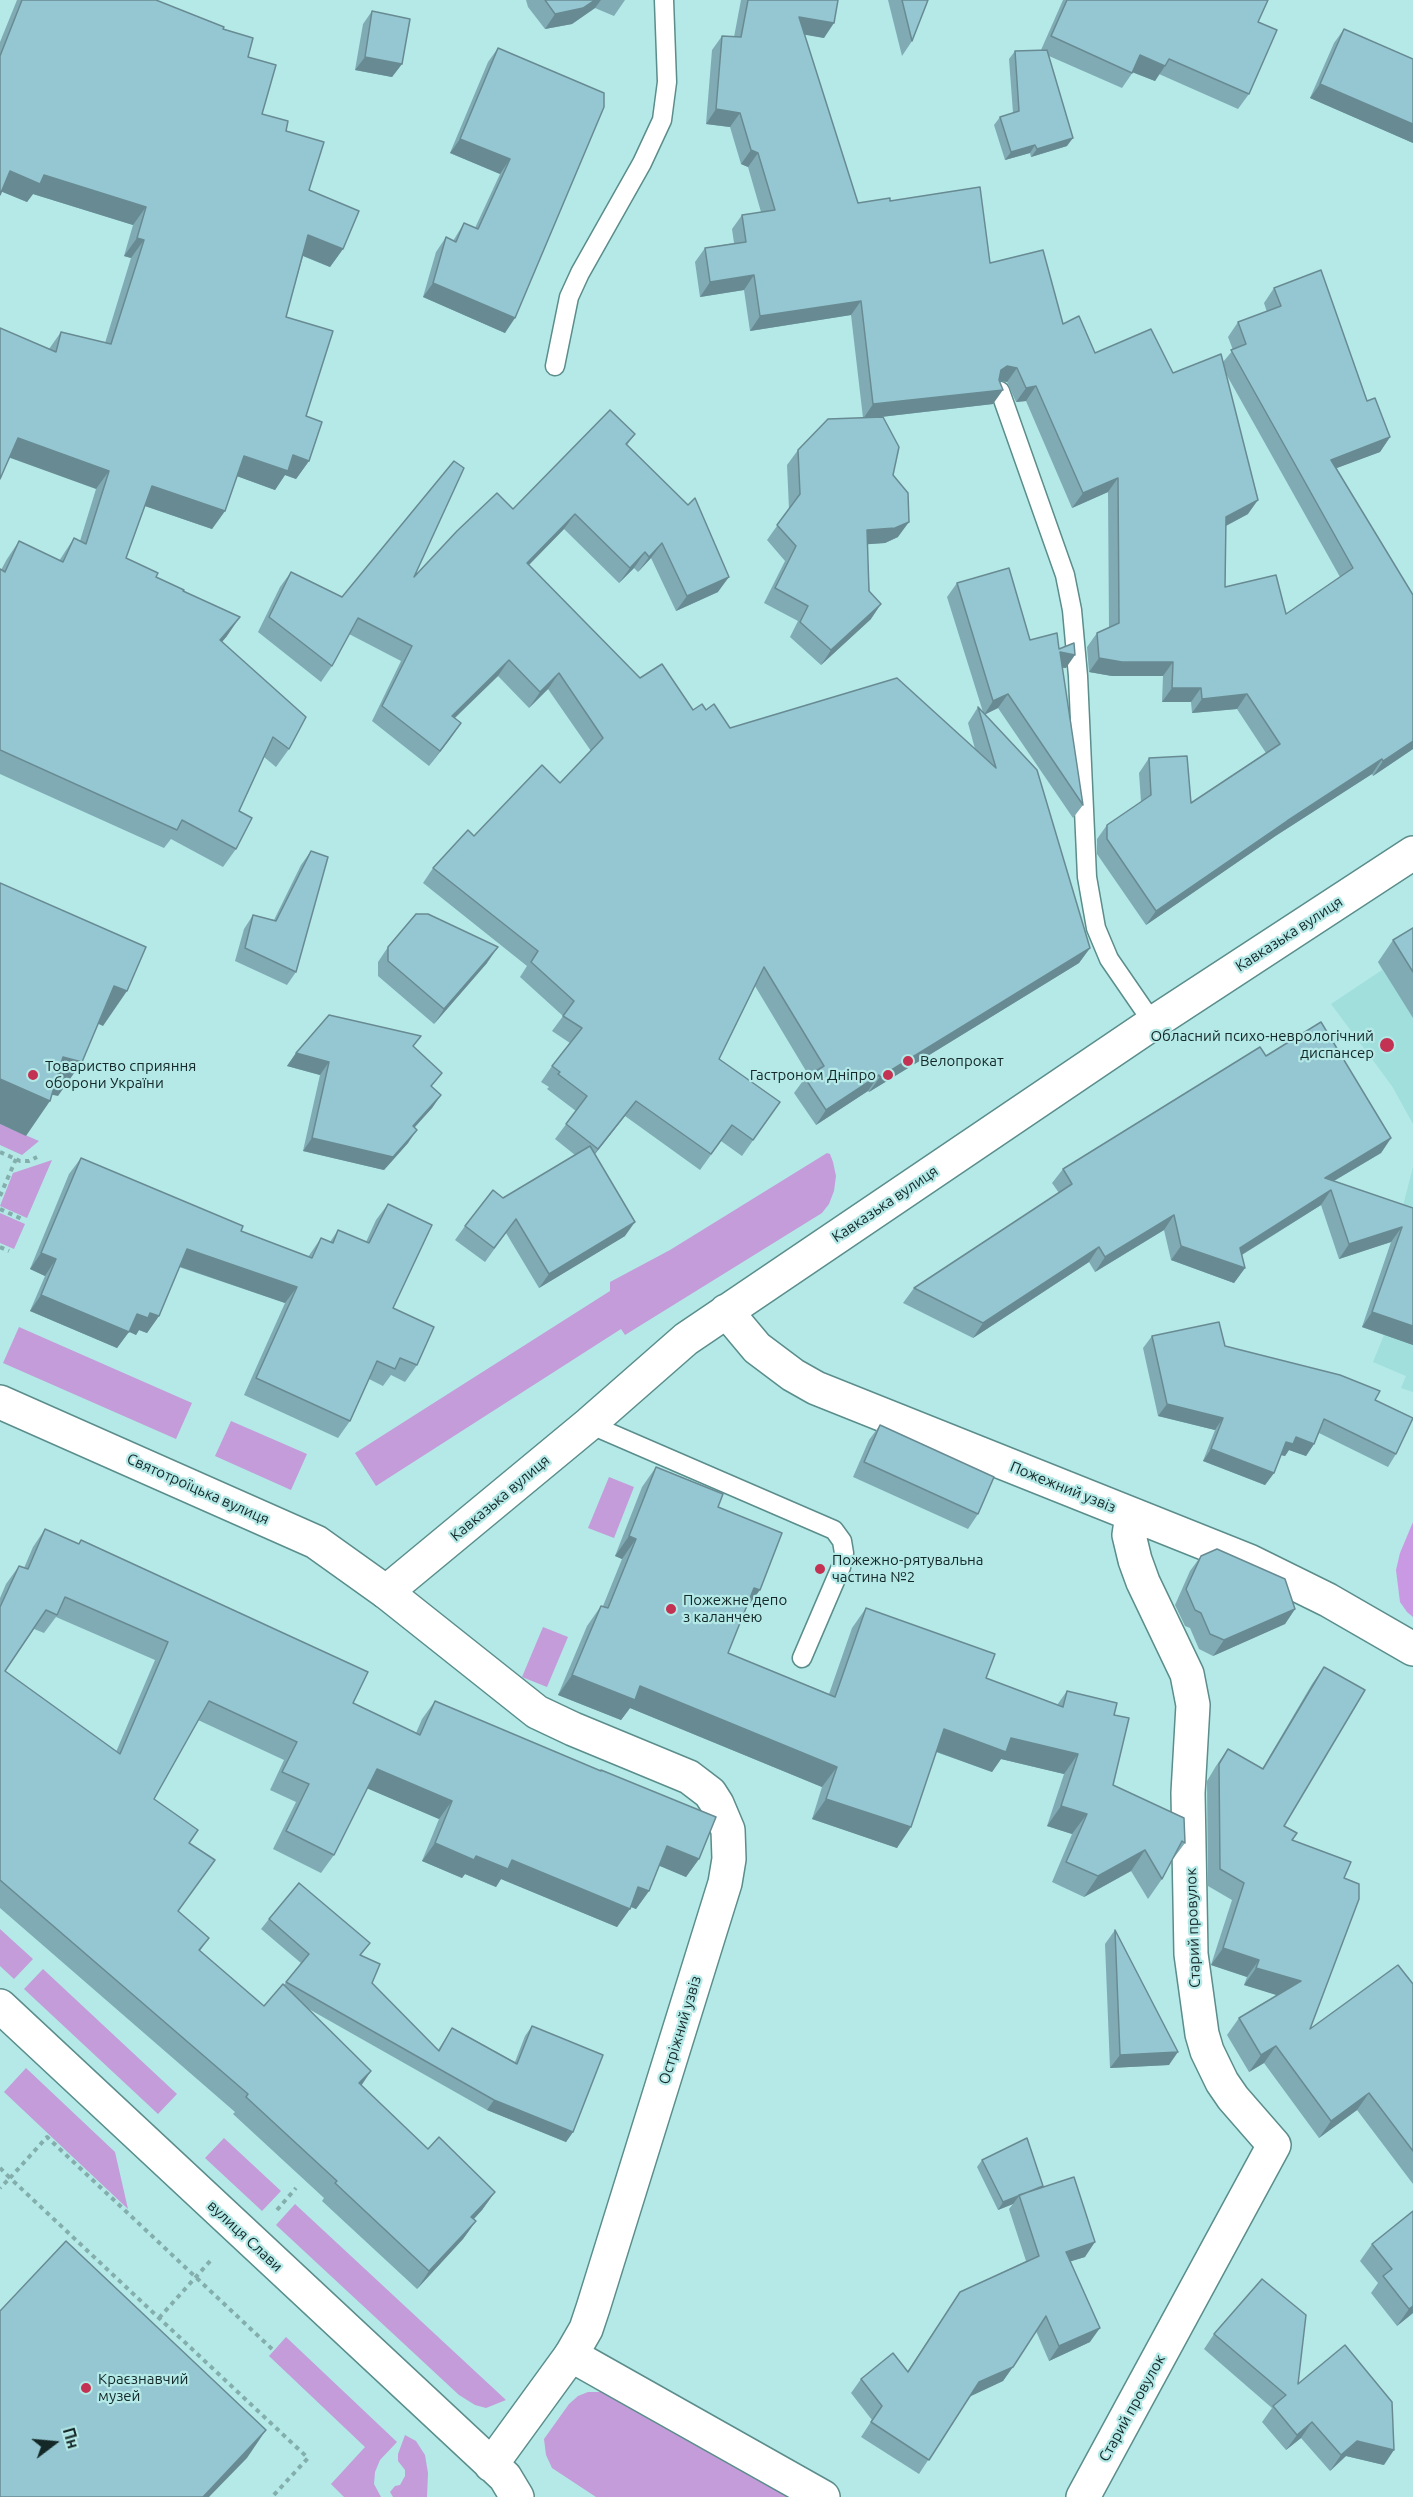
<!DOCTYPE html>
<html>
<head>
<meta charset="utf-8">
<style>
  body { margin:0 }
  #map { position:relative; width:1413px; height:2497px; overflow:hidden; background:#b4e9e7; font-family:Ubuntu,sans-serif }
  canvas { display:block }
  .north { position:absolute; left:24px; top:2413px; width:60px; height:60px; -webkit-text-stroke:4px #b4e9e7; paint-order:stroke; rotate:74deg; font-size:16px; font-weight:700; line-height:24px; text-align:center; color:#132827 }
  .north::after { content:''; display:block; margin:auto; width:21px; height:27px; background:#132827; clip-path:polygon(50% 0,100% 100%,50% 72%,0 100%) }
</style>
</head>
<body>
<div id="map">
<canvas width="1413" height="2497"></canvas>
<div class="north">Пн</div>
</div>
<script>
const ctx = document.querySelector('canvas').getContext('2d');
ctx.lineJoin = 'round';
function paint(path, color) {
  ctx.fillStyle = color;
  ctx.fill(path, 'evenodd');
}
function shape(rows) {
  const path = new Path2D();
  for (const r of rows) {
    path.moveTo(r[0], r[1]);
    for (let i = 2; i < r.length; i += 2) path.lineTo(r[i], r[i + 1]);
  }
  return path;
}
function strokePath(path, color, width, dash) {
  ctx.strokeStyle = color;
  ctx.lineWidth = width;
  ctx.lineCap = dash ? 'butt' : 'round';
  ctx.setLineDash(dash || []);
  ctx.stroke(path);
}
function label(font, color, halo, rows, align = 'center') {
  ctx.font = font + ' Ubuntu,sans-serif';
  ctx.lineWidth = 4.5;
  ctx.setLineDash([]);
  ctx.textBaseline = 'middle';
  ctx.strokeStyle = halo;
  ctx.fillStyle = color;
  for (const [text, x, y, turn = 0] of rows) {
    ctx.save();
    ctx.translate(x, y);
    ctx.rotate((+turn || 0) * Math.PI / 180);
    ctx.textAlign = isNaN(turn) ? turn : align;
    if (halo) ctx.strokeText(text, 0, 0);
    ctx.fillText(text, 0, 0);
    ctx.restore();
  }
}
paint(shape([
  [1413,940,1413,1124,1392,1086,1331,1004,1382,970,1378,962],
  [1413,1167,1413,1392,1401,1388,1406,1376,1373,1362,1384,1335,1362,1327,1399,1221]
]), '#a0dfdc');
paint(shape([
  [0,1124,39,1141,22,1155,0,1145],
  [827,1153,830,1154,833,1162,836,1176,834,1191,829,1204,822,1213,625,1335,621,1329,376,1486,355,1453,610,1291,610,1282,670,1250],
  [52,1160,27,1218,0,1206,13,1173],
  [0,1213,25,1224,14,1249,0,1243],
  [19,1327,192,1403,176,1439,3,1363],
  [231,1421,307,1454,291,1490,215,1456],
  [609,1477,634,1487,614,1538,588,1528],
  [543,1627,568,1637,547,1687,522,1677],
  [0,1929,33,1959,14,1979,0,1966],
  [43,1969,177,2094,158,2114,24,1989],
  [26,2068,115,2152,128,2209,4,2092],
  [224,2138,281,2191,262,2211,205,2158],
  [295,2204,506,2400,486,2408,475,2405,459,2395,276,2225],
  [286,2337,397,2442,380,2460,375,2472,374,2484,381,2497,344,2497,331,2484,365,2447,269,2356],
  [588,2392,601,2392,609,2395,788,2497,596,2497,552,2468,546,2455,544,2439,569,2404,578,2396],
  [405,2435,416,2441,425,2455,428,2473,427,2497,393,2497,390,2492,395,2486,400,2485,405,2476,405,2470,398,2461,398,2454]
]), '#c39cd9');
paint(shape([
  [1413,1522,1413,1617,1407,1612,1400,1602,1396,1570,1400,1553]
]), '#c999e4');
const lane = shape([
  [555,366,569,297,580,273,642,163,662,120,667,82,664,0],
  [1000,391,1065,575,1072,610,1078,676,1087,877,1096,928,1109,959,1153,1023],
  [589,1424,834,1530,842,1541,844,1553,841,1567,802,1658]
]);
const street = shape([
  [726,1311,757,1348,793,1375,816,1388,1249,1561,1328,1600,1413,1649],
  [386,1592,589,1424,686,1339,1153,1023,1413,853],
  [0,2006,505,2477,517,2497],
  [491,2465,571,2355],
  [1083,2497,1274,2145,1233,2098,1222,2082,1207,2051,1202,2034,1191,1954,1188,1793,1193,1705,1187,1674,1143,1582,1135,1560,1129,1535,1132,1515]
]);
const secondary = shape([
  [0,1402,316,1542,386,1592,537,1712,573,1729,689,1777,710,1793,717,1804,728,1830,729,1859,725,1883,593,2308,586,2329,571,2355,823,2497]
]);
strokePath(lane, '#5a8d8b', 21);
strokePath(street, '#5a8d8b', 36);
strokePath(secondary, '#5a8d8b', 36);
strokePath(shape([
  [0,1152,20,1161,29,1161,37,1157],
  [0,1196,16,1159],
  [0,1209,22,1219],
  [0,1247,9,1251],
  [0,2168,10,2178,0,2188],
  [277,2210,296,2188],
  [159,2318,212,2259],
  [272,2349,47,2137,10,2178,308,2458,272,2497]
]), '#83aeac', 4, [4.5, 4.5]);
strokePath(lane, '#fff', 18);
strokePath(street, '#fff', 33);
strokePath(secondary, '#fff', 33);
paint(shape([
  [17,0,156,0,223,29,248,57,262,114,286,131,309,190,343,249,330,267,303,256,286,317,306,416,309,461,296,479,285,475,275,490,237,476,225,511,212,529,145,506,126,558,156,577,183,591,227,636,222,642,289,749,276,767,264,757,239,811,236,849,223,867,171,839,164,848,0,774,0,569,1,570,7,559,19,541,59,561,74,538,80,541,96,489,49,349,61,332,105,343,131,258,124,256,133,225,33,194,27,202,1,191,0,195,0,42],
  [526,0,625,0,614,16,595,8,572,24,545,29,528,7],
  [741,0,838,0,824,38,804,34,858,203,890,201,990,263,1063,324,1095,353,1173,373,1223,362,1233,350,1228,337,1238,322,1267,312,1264,303,1274,288,1367,401,1390,437,1380,452,1336,468,1413,749,1373,776,1372,774,1277,835,1146,925,1097,854,1097,839,1107,825,1141,802,1139,773,1149,758,1191,803,1266,753,1237,709,1192,713,1191,702,1162,702,1163,676,1112,676,1089,672,1087,647,1097,633,1109,628,1108,492,1072,508,1026,401,1016,402,1007,382,1000,381,993,404,872,418,893,475,898,537,885,543,867,544,871,619,821,665,790,637,798,621,764,603,785,561,767,540,789,509,787,465,798,450,863,418,851,315,750,331,744,290,700,297,695,262,705,248,734,243,732,229,742,215,761,212,748,167,741,164,730,127,706,124,712,50,722,36,734,37],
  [1225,372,1340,577,1286,614,1225,587,1226,526,1248,514],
  [888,0,928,0,912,41,902,56],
  [1063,0,1268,0,1258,22,1249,94,1238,109,1159,74,1155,81,1133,72,1122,88,1049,56,1067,146,1031,157,1030,153,1005,160,994,125,1000,117,1013,113,1009,59,1015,51,1041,50],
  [372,11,402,64,392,77,355,70,363,24],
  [1344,29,1413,59,1413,143,1310,98,1334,43],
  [498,48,604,93,505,333,423,297,436,252,446,237,453,241,464,223,475,228,500,174,450,153,488,62],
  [635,434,627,445,718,592,676,611,651,558,638,572,634,568,619,583,564,529,529,565,640,678,693,710,706,710,730,728,975,749,968,723,978,707,983,712,947,597,957,583,1030,640,1059,649,1066,668,1062,668,1083,805,1073,818,998,708,985,714,1090,948,1079,963,869,1092,868,1091,816,1125,794,1093,805,1078,809,1076,755,986,719,1059,780,1102,742,1156,721,1141,700,1170,625,1116,595,1154,625,1236,539,1288,506,1233,485,1262,455,1240,465,1226,503,1198,575,1155,555,1139,576,1111,547,1089,549,1087,541,1082,552,1066,570,1043,552,1031,563,1016,520,977,527,966,423,883,433,868,474,836,560,783,591,751,548,689,529,708,498,676,455,718,450,739,429,766,372,721,401,661,349,634,332,666,321,682,258,632,280,587,291,572,342,597,414,577,513,509],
  [311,851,296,972,287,985,235,961,244,929,253,915,274,920,301,865],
  [1413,928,1413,1018,1378,962,1393,940],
  [388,947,487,963,434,1024,378,976,378,962],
  [414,1047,432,1087,441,1095,432,1108,414,1128,408,1143,384,1170,303,1151,320,1075,287,1066,296,1053],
  [1266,1056,1391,1138,1381,1153,1334,1181,1413,1208,1413,1345,1362,1327,1391,1242,1339,1259,1321,1205,1242,1255,1245,1268,1234,1283,1171,1260,1164,1230,1095,1272,1089,1262,973,1338,903,1303,914,1288,1059,1193,1052,1183,1063,1169],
  [81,1158,241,1231,308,1257,321,1238,330,1242,338,1230,366,1242,376,1220,388,1204,393,1308,417,1365,405,1382,391,1375,383,1386,369,1379,350,1421,338,1438,244,1395,285,1303,179,1267,159,1316,147,1333,139,1330,136,1335,129,1331,117,1348,30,1311,45,1276,30,1269,69,1174],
  [1152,1336,1225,1346,1375,1400,1396,1454,1388,1467,1319,1433,1314,1444,1306,1456,1289,1450,1285,1456,1281,1455,1274,1473,1265,1485,1203,1461,1215,1430,1158,1416,1143,1348],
  [880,1425,978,1514,968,1529,853,1477,869,1440],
  [656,1467,718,1507,745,1610,728,1653,829,1694,852,1628,866,1608,986,1678,1057,1705,1067,1691,1114,1715,1113,1785,1185,1843,1170,1863,1162,1879,1148,1899,1131,1871,1084,1897,1052,1882,1072,1834,1047,1826,1064,1774,1001,1759,992,1772,936,1752,897,1848,812,1819,822,1787,630,1708,621,1720,558,1695,587,1626,601,1606,603,1606,622,1559,615,1556,642,1487],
  [45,1529,78,1544,81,1540,353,1703,416,1733,422,1719,435,1701,699,1859,686,1877,659,1865,649,1891,636,1909,631,1907,617,1927,501,1879,496,1887,465,1874,462,1878,422,1861,439,1819,367,1788,334,1855,321,1873,273,1849,296,1802,270,1790,284,1760,198,1720,154,1799,189,1843,178,1911,209,1938,200,1951,264,2006,284,1985,301,1963,261,1929,269,1919,361,1955,372,1983,438,2050,452,2028,515,2062,525,2036,532,2026,573,2132,566,2142,487,2110,307,2008,371,2071,361,2085,428,2149,495,2192,482,2210,474,2219,476,2221,463,2239,417,2289,322,2201,324,2198,233,2114,235,2112,0,1908,0,1598,6,1584,19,1566,24,1568,33,1547],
  [56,1617,155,1660,116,1752,5,1671,34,1629,44,1633],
  [1201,1556,1295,1609,1285,1624,1213,1656,1199,1649,1190,1628,1185,1626,1175,1605,1190,1571],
  [1324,1667,1284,1826,1292,1840,1344,1878,1310,2029,1413,1984,1413,2184,1357,2110,1319,2138,1264,2063,1249,2072,1227,2035,1239,2018,1278,1995,1244,1985,1247,1977,1211,1965,1232,1900,1208,1886,1207,1781,1216,1766,1228,1749,1262,1769,1312,1684],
  [1115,1930,1169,2065,1110,2068,1105,1944],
  [982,2160,1042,2187,1085,2257,1070,2261,1090,2342,1049,2361,1036,2331,1003,2381,970,2396,919,2474,861,2437,872,2420,851,2393,861,2379,907,2372,960,2292,1026,2261,1009,2209,1013,2204,998,2210,977,2167],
  [1413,2211,1413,2313,1397,2326,1371,2293,1378,2283,1360,2261,1372,2244],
  [1214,2334,1298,2384,1384,2465,1346,2456,1330,2471,1301,2438,1286,2450,1262,2422,1272,2408,1204,2349]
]), '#80abb5');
paint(shape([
  [595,0,601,0,595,8,572,24,545,29,555,14],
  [799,17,834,23,824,38,789,32],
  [1140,55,1165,66,1155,81,1129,71],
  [365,57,402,64,392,77,355,70],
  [1320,84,1413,124,1413,143,1310,98],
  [716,109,740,113,730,127,706,124],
  [1073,138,1067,146,1031,157,1037,149],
  [460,139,510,159,500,174,450,153],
  [1035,145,1030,153,1005,160,1011,152],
  [751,150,758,153,748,167,741,164],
  [10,171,44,175,146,207,133,225,33,194,27,202,0,191],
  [308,235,343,249,330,267,296,253],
  [137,238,144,240,131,258,124,256],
  [754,275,744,290,700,297,710,282],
  [433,283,515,318,505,333,423,297],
  [861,301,851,315,750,331,760,316],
  [1007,366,1017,368,1007,382,997,380,1001,370],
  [1036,386,1026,401,1016,402,1026,388],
  [1003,390,993,404,863,419,873,404],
  [1390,437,1380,452,1321,474,1331,460],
  [18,438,109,471,96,489,5,456],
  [293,455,309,461,296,479,285,475,275,490,231,474,244,456],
  [1118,478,1108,492,1072,508,1083,493],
  [152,486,225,511,212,529,139,504],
  [1258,500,1248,514,1216,531,1226,517],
  [575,514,564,529,516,578,527,563],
  [909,522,898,537,885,543,857,545,867,530],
  [662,543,651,558,638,572,649,557],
  [645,552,634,568,619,583,630,568],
  [729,577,718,592,676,611,687,596],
  [881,604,871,619,821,665,831,650],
  [240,617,227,636,208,658,220,640],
  [1060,652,1075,655,1066,668,1050,666],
  [1099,658,1173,662,1163,676,1112,676,1089,672],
  [509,660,498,676,441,731,452,716],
  [559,673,548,689,529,708,540,692],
  [1172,688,1201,688,1191,702,1162,702],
  [1008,694,998,708,984,715,993,701],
  [1247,694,1237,709,1192,713,1202,699],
  [461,723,450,739,429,766,440,751],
  [1413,741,1413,749,1373,776,1383,761],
  [1382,759,1372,774,1277,835,1146,925,1156,911,1287,821],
  [498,947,487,963,434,1024,444,1009],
  [1090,948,1079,963,869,1092,880,1077],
  [114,986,127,991,103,1026,90,1020],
  [296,1053,329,1062,320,1075,287,1066],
  [63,1057,82,1062,58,1096,39,1092],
  [879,1075,868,1091,816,1125,826,1110],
  [0,1079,50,1101,26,1136,0,1124],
  [441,1095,432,1108,404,1139,413,1126],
  [636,1101,625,1116,587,1164,598,1149],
  [417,1130,408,1143,384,1170,303,1151,312,1138],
  [1391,1138,1381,1153,1315,1192,1325,1178],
  [1331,1190,1321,1205,1230,1262,1240,1248],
  [1174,1215,1164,1230,1095,1272,1105,1257],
  [635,1222,625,1236,539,1288,549,1274],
  [1402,1227,1391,1242,1339,1259,1349,1244],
  [1181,1246,1245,1268,1234,1283,1171,1260],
  [1099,1247,1089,1262,973,1338,983,1323],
  [187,1249,297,1287,285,1303,175,1265],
  [41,1253,56,1259,45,1276,30,1269],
  [41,1295,129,1332,117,1348,30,1311],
  [1372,1312,1413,1326,1413,1345,1362,1327],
  [150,1313,159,1316,147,1333,139,1330,136,1335,125,1330,137,1314],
  [1167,1404,1223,1418,1215,1430,1158,1416],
  [1296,1437,1314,1444,1306,1456,1289,1450,1285,1456,1277,1454,1286,1442],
  [1211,1449,1274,1473,1265,1485,1203,1461],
  [629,1536,636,1539,622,1559,615,1556],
  [754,1588,760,1590,745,1610],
  [1295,1609,1285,1624,1213,1656,1224,1640],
  [572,1675,640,1686,837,1767,822,1787,630,1708,621,1720,558,1695],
  [944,1729,1011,1738,1078,1754,1064,1774,1001,1759,992,1772,929,1749],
  [377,1769,452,1801,439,1819,364,1787],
  [826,1799,911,1827,897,1848,812,1819],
  [1061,1806,1087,1814,1072,1834,1047,1826],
  [435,1843,476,1856,512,1860,630,1909,617,1927,501,1879,496,1887,465,1874,462,1878,422,1861],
  [667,1846,699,1859,686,1877,655,1864],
  [1145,1850,1131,1871,1084,1897,1098,1876],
  [638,1887,649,1891,636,1909,626,1905],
  [1223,1948,1259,1960,1247,1977,1211,1965],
  [1256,1968,1301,1981,1289,1999,1244,1985],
  [1276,2046,1264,2063,1249,2072,1261,2055],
  [1178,2052,1169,2065,1110,2068,1120,2055],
  [371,2071,359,2089,359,2083],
  [1369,2093,1357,2110,1319,2138,1331,2121],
  [494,2100,573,2132,566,2142,487,2110],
  [495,2192,482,2210,459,2235,471,2217],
  [1019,2196,1013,2204,998,2210,1003,2202],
  [476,2221,463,2239,417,2289,429,2271],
  [1095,2242,1085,2257,1056,2266,1066,2252],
  [1413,2306,1413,2313,1397,2326,1409,2309],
  [1100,2328,1090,2342,1049,2361,1059,2346],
  [1013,2367,1003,2381,969,2397,979,2382],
  [1312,2422,1301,2438,1286,2450,1297,2435],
  [266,2430,247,2458,209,2497,203,2497],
  [1357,2441,1394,2450,1384,2465,1346,2456,1330,2471,1341,2455]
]), '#688b93');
const building = shape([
  [22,0,156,0,224,27,223,29,253,38,248,57,276,65,262,114,288,121,286,131,324,142,309,190,359,211,343,249,308,235,286,317,333,331,306,416,322,422,309,461,293,455,288,471,244,456,225,511,152,486,126,558,158,573,156,577,184,590,183,591,240,617,220,640,306,717,289,749,273,737,239,811,252,818,236,849,182,820,177,830,0,750,0,569,5,572,19,541,63,562,74,538,86,544,109,471,18,438,0,479,0,328,56,352,61,332,111,344,144,240,137,238,146,207,44,175,40,184,10,171,0,195,0,56,22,0],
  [545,0,595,0,583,8,555,14,545,0],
  [748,0,838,0,834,23,799,17,858,203,890,198,890,201,980,187,990,263,1043,250,1063,324,1079,316,1095,353,1151,329,1173,373,1221,354,1258,500,1226,517,1225,587,1276,575,1286,614,1353,568,1231,350,1246,344,1238,322,1281,306,1274,288,1321,270,1367,401,1375,398,1390,437,1331,460,1413,595,1413,741,1383,761,1382,759,1287,821,1156,911,1107,839,1107,825,1151,795,1149,758,1187,756,1191,803,1280,744,1247,694,1202,699,1201,688,1172,688,1173,662,1122,662,1099,658,1097,633,1119,623,1118,478,1083,493,1036,386,1026,388,1017,368,1007,366,1001,370,999,380,1003,390,873,404,861,301,760,316,754,275,710,282,705,248,746,242,742,215,775,210,758,153,751,150,740,113,716,109,722,36,741,37,748,0],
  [902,0,928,0,912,41,902,0],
  [1067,0,1268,0,1258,22,1277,30,1249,94,1169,59,1165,66,1140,55,1132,73,1051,36,1067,0],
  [372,11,410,19,402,64,365,57,372,11],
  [1344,29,1413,59,1413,124,1320,84,1344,29],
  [498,48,604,93,604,107,515,318,433,283,446,237,456,242,464,223,478,229,510,159,460,139,498,48],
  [1047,50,1073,138,1037,149,1035,145,1011,152,1000,117,1019,111,1015,51,1047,50],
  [610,410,635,434,626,444,688,505,695,498,729,577,687,596,662,543,649,557,645,552,630,568,575,514,527,563,640,678,662,664,693,710,702,704,706,710,714,704,730,728,897,678,996,768,978,707,1037,770,1090,948,880,1077,879,1075,826,1110,805,1078,824,1066,764,967,719,1059,780,1102,753,1140,732,1125,711,1154,636,1101,598,1149,566,1124,587,1096,558,1074,560,1072,552,1066,582,1028,563,1016,574,1001,531,962,538,951,433,868,468,830,474,836,542,765,560,783,603,738,559,673,540,692,509,660,452,716,461,723,440,751,382,706,412,646,358,618,332,666,269,617,291,572,342,597,454,461,464,468,414,577,457,531,497,493,513,509,610,410],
  [883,417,899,447,893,475,908,493,909,522,895,528,867,530,869,591,881,604,831,650,800,622,808,606,775,588,796,546,777,525,800,494,798,450,828,419,883,417],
  [1009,568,1030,640,1057,633,1059,649,1074,643,1075,655,1060,652,1083,805,1008,694,993,701,957,583,1009,568],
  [311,851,328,857,296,972,245,948,253,915,276,921,311,851],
  [0,883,146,947,127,991,114,986,82,1062,63,1057,50,1101,0,1079,0,883],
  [416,914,428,914,498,947,444,1009,388,961,388,947,416,914],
  [1413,928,1413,972,1393,940,1413,928],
  [329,1015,421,1036,413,1046,442,1073,431,1086,441,1095,413,1126,417,1130,393,1157,312,1138,329,1062,296,1053,329,1015],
  [1321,1022,1391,1138,1325,1178,1413,1208,1413,1326,1372,1312,1402,1227,1349,1244,1331,1190,1240,1248,1245,1268,1181,1246,1174,1215,1105,1257,1099,1247,983,1323,914,1288,1072,1184,1063,1169,1260,1047,1266,1056,1321,1022],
  [590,1146,635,1222,549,1274,516,1219,494,1248,465,1226,493,1190,503,1198,590,1146],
  [81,1158,243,1226,241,1231,312,1258,321,1238,333,1243,338,1230,369,1243,388,1204,432,1225,393,1308,434,1327,417,1365,400,1358,395,1369,377,1361,350,1421,256,1378,297,1287,187,1249,159,1316,150,1313,148,1318,137,1314,129,1332,41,1295,56,1259,41,1253,81,1158],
  [1219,1322,1225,1346,1340,1375,1380,1391,1375,1400,1413,1418,1396,1454,1324,1419,1314,1444,1296,1437,1293,1444,1286,1442,1274,1473,1211,1449,1223,1418,1167,1404,1152,1336,1219,1322],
  [880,1425,994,1477,978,1514,864,1462,880,1425],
  [656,1467,723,1494,718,1507,782,1533,760,1590,754,1588,728,1653,835,1697,866,1608,995,1654,986,1678,1063,1707,1067,1691,1117,1703,1114,1715,1129,1718,1113,1785,1184,1818,1185,1843,1182,1841,1162,1879,1145,1850,1098,1876,1066,1862,1087,1814,1061,1806,1078,1754,1011,1738,1006,1752,944,1729,911,1827,826,1799,837,1767,640,1686,635,1700,572,1675,601,1606,608,1608,636,1539,629,1536,656,1467],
  [45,1529,79,1544,81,1540,368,1672,353,1703,420,1735,435,1701,601,1771,601,1770,716,1817,699,1859,667,1846,649,1891,638,1887,630,1909,512,1860,508,1869,476,1856,474,1860,435,1843,452,1801,377,1769,334,1855,286,1831,309,1784,282,1772,297,1742,209,1701,154,1799,198,1830,189,1843,215,1860,178,1911,209,1938,199,1950,264,2006,283,1984,371,2071,359,2083,428,2149,439,2137,495,2192,471,2217,476,2221,429,2271,335,2183,337,2181,246,2097,248,2094,0,1880,0,1607,19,1566,28,1569,45,1529],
  [65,1597,168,1642,120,1754,5,1671,46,1610,57,1615,65,1597],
  [1217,1549,1285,1579,1295,1609,1224,1640,1210,1634,1201,1613,1195,1610,1186,1589,1201,1556,1217,1549],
  [1324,1667,1365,1690,1284,1826,1297,1833,1292,1840,1351,1862,1344,1878,1359,1884,1359,1899,1310,2029,1398,1965,1413,1984,1413,2151,1369,2093,1331,2121,1276,2046,1261,2055,1239,2018,1301,1981,1256,1968,1259,1960,1223,1948,1244,1883,1220,1869,1219,1764,1228,1749,1263,1769,1324,1667],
  [299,1883,370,1943,360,1955,380,1964,372,1983,439,2051,452,2028,517,2064,532,2026,603,2055,573,2132,494,2100,286,1982,309,1954,269,1919,299,1883],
  [1115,1930,1178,2052,1120,2055,1115,1930],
  [1027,2138,1043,2186,1003,2202,982,2160,1027,2138],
  [1074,2177,1095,2242,1066,2252,1100,2328,1059,2346,1046,2316,1013,2367,979,2382,929,2460,871,2422,882,2406,861,2379,893,2353,908,2372,960,2292,1039,2256,1019,2195,1074,2177],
  [1413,2211,1413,2306,1409,2309,1383,2276,1392,2269,1372,2244,1413,2211],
  [66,2241,266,2430,203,2497,0,2497,0,2311,66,2241],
  [1262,2279,1306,2315,1298,2384,1345,2345,1392,2402,1394,2450,1357,2441,1341,2455,1312,2422,1297,2435,1273,2406,1286,2395,1214,2334,1262,2279]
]);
paint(building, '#95c7d2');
strokePath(building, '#688b93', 1.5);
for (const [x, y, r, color] of [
  [1387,1045,8,"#c33252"],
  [908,1061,6,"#c33252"],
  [33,1075,6,"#c33252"],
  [888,1075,6,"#c33252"],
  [820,1569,6,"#c33252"],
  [671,1609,6,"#c33252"],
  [86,2388,6,"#c33252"]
]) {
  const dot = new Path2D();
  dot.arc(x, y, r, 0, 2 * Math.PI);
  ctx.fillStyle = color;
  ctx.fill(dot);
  strokePath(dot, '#b4e9e7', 2);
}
label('15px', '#132827', '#b4e9e7', [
  ["Кавказька вулиця",1289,934,-33],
  ["Кавказька вулиця",885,1204,-34],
  ["Пожежний узвіз",1063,1487,22],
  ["Святотроїцька вулиця",198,1489,24],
  ["Кавказька вулиця",500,1498,-40],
  ["Старий провулок",1193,1928,-92],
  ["Остріжний узвіз",680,2030,-73],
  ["вулиця Слави",245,2236,43],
  ["Старий провулок",1132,2408,-61]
]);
label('15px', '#132827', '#b4e9e7', [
  ["Обласний психо-неврологічний",1374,1036,"right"],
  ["диспансер",1374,1053,"right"],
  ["Велопрокат",920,1061],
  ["Товариство сприяння",45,1066],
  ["оборони України",45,1083],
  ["Гастроном Дніпро",876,1075,"right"],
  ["Пожежно-рятувальна",832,1560],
  ["частина №2",832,1577],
  ["Пожежне депо",683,1600],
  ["з каланчею",683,1617],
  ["Краєзнавчий",98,2379],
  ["музей",98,2396]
], 'left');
</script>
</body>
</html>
